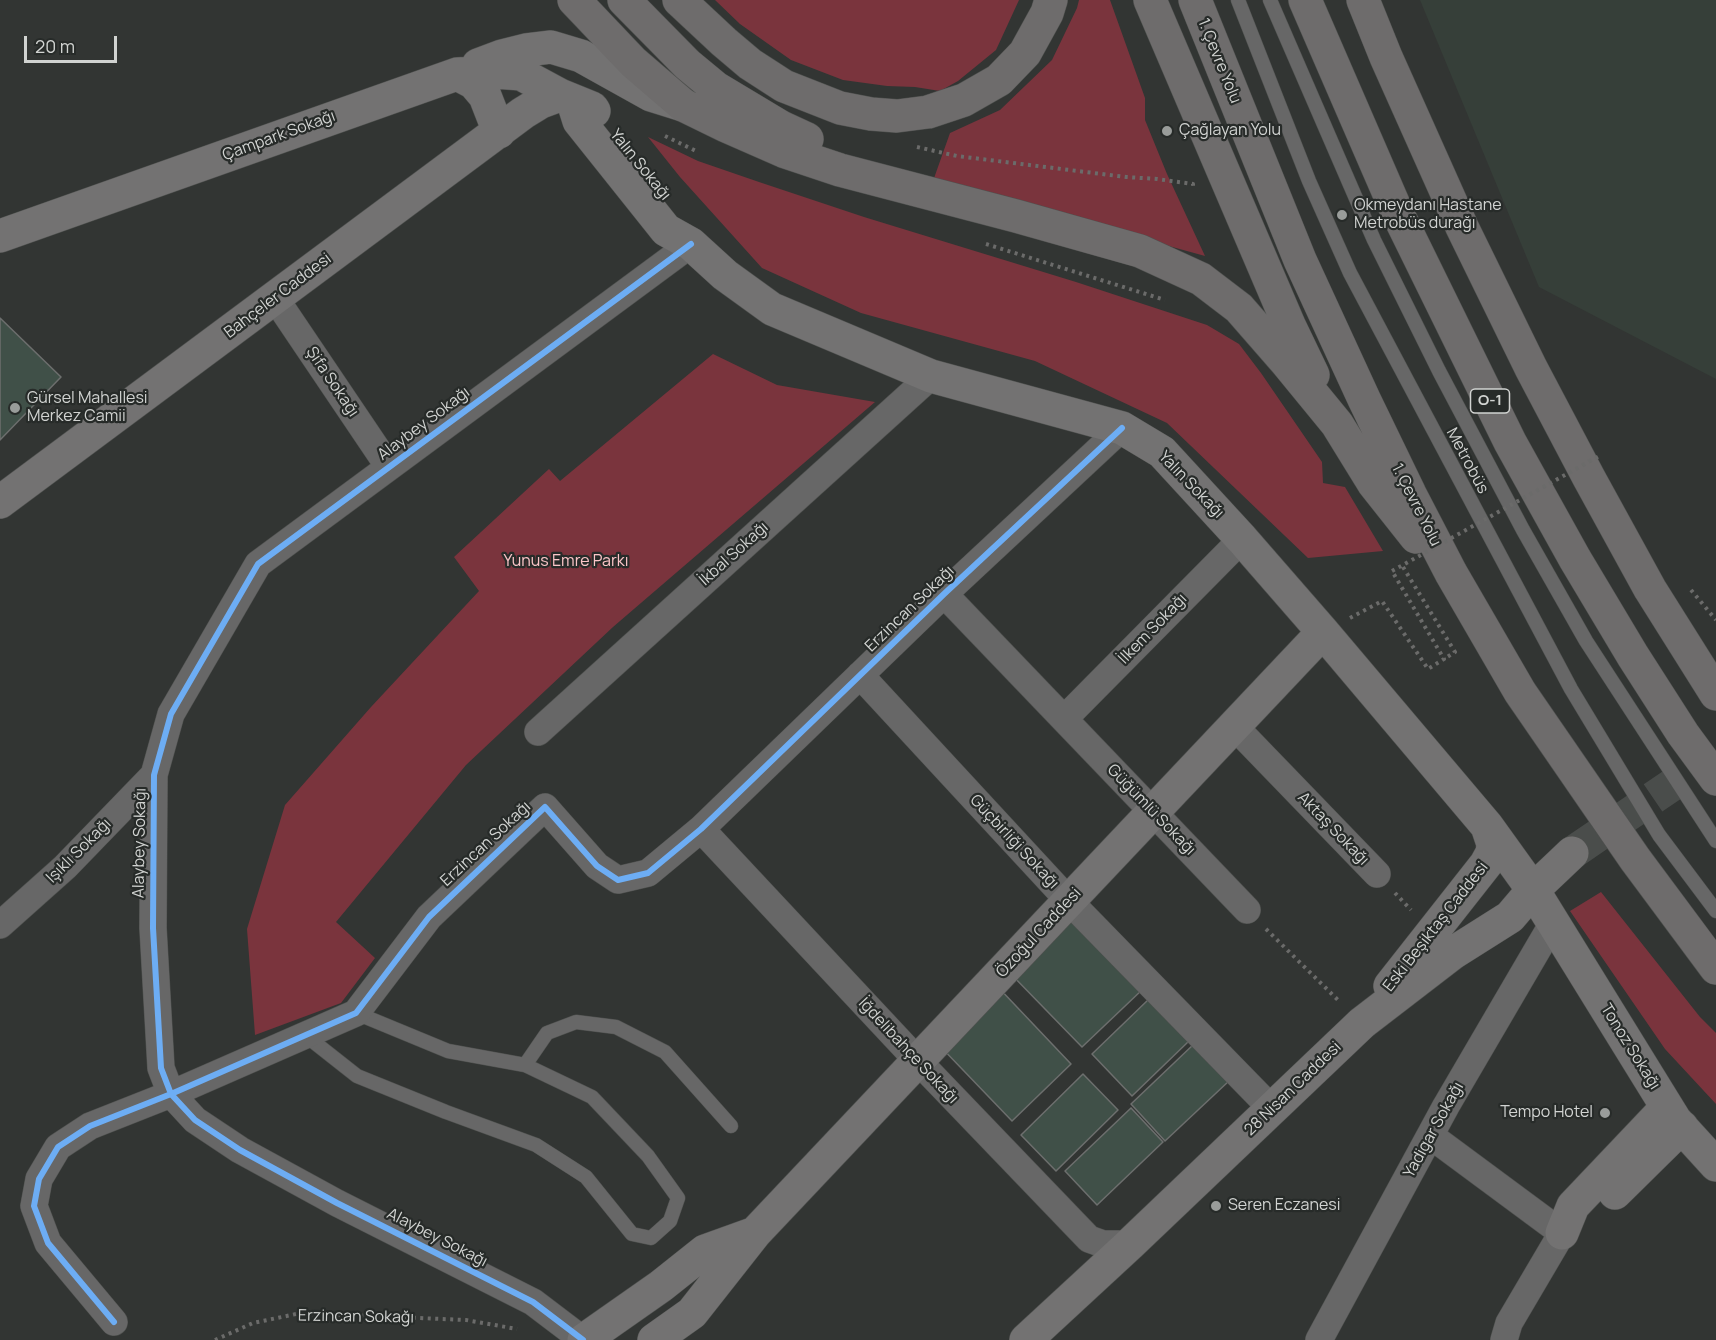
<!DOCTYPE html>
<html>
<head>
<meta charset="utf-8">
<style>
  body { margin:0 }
  #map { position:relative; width:1716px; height:1340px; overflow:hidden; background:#323533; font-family:Manrope,sans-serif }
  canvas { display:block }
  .scale { position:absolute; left:24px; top:36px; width:93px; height:27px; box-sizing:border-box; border:3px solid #d1d3d1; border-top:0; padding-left:8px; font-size:18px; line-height:21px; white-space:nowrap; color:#d1d3d1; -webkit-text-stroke:4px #272b29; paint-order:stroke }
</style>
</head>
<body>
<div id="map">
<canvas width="1716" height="1340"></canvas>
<div class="scale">20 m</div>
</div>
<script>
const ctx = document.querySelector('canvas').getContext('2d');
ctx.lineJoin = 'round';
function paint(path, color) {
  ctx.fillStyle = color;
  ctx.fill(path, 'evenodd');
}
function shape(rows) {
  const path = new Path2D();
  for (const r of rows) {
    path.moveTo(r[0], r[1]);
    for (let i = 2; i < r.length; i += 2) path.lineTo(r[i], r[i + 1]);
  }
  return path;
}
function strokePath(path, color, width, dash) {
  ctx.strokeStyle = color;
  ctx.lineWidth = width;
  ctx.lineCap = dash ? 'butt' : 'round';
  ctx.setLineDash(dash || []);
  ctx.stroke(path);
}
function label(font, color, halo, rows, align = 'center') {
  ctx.font = font + ' Manrope,sans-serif';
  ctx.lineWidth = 4.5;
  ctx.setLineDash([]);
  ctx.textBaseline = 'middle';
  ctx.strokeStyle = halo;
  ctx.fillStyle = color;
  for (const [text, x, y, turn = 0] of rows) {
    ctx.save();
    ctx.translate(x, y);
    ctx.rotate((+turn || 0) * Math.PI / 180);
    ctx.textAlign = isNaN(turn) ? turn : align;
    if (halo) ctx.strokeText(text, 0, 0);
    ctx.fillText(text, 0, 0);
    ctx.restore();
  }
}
paint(shape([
  [1420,0,1716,0,1716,379,1539,287]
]), '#363f39');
paint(shape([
  [715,0,1019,0,996,50,958,81,940,91,915,87,887,86,843,80,791,60,740,24],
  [1079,0,1110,0,1145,98,1145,120,1167,174,1205,256,933,181,950,133,1000,110,1052,60,1077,8],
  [648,137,698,161,759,182,864,217,1076,282,1207,325,1239,344,1261,373,1322,462,1323,483,1345,487,1383,551,1308,558,1167,423,1035,361,861,313,762,268,680,177],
  [713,354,777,385,875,402,613,627,466,765,336,922,375,958,341,1003,255,1035,247,929,285,805,371,707,479,591,454,557,549,469,560,481],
  [1601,892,1700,1017,1716,1033,1716,1104,1665,1049,1570,911]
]), '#7a343d');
const building = shape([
  [0,318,61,377,0,440,0,318],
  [1070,912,1144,988,1082,1047,1009,972,1070,912],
  [997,986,1071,1064,1012,1121,938,1044,997,986],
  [1149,999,1189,1041,1132,1096,1092,1054,1149,999],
  [1195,1043,1230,1080,1165,1141,1131,1104,1195,1043],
  [1083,1074,1118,1110,1056,1171,1021,1135,1083,1074],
  [1131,1108,1163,1142,1097,1205,1065,1171,1131,1108]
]);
paint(building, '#405048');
strokePath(building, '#6d6f6e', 1.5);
strokePath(shape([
  [1572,853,1716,755]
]), '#4a4d4b', 33, [33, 16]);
const lane = shape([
  [1238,0,1309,181,1350,273,1571,689,1659,835,1716,911],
  [1270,0,1374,240,1439,371,1523,530,1586,641,1716,841],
  [305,1035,357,1076,446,1112,536,1145,586,1177,632,1234,651,1238,670,1221,678,1198,648,1156,592,1097,525,1065,448,1051,356,1013],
  [525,1065,547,1033,576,1022,616,1027,665,1052,731,1126]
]);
const street = shape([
  [275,298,389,467],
  [944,594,1247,910],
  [860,675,1069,901,1272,1109],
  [1064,719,1242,539],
  [1234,726,1377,874],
  [538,732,931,376],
  [701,829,918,1061,1089,1239,1103,1244,1130,1244],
  [0,925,65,867,154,775],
  [1431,1136,1562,1233,1509,1323,1504,1340],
  [114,1322,48,1243,34,1206,39,1179,58,1147,90,1126,171,1094,356,1013,429,917,545,807,597,866,618,880,648,873,701,829,944,594,1122,428],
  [583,1340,533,1302,337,1203,240,1150,195,1120,171,1094,161,1068,153,928,154,775,171,714,258,564,691,244],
  [1319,1340,1446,1106,1553,923]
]);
const secondary = shape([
  [478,65,502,56,526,50,551,47,581,56,651,95,683,105],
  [457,74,474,83,485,96,499,132],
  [573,102,579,121,666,230,691,244,725,275,772,309,931,376,1122,428,1162,452,1242,539,1323,632,1487,826,1533,890,1675,1120,1716,1165],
  [0,236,457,74,494,72,521,74,560,95,592,108,594,111],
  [0,502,523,113,541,102,560,95],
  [1390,986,1486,864,1492,853,1493,844,1487,826],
  [1615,1193,1682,1127],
  [1562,1233,1573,1206,1667,1107],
  [584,1340,661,1286,705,1251,755,1233],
  [654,1340,692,1313,755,1233,1323,632],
  [1026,1340,1130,1244,1362,1023,1453,953,1510,917,1533,890,1572,853]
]);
const highway = shape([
  [574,0,633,62,683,105,726,126,783,151,840,170,1016,216,1140,251,1201,279,1239,308,1287,363,1337,424,1374,484,1416,537],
  [624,0,687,64,716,88,781,127,807,139],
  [679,0,724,42,750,64,784,86,840,108,871,114,897,116,928,112,964,100,999,80,1025,53,1047,13,1051,0],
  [1150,0,1289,325,1313,375],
  [1195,0,1300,260,1364,399,1410,494,1451,573,1520,692,1635,859,1716,968],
  [1305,0,1397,212,1510,442,1575,559,1633,656,1683,734,1716,779],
  [1363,0,1386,57,1462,227,1531,368,1589,478,1650,589,1716,694]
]);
strokePath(lane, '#4f514f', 15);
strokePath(street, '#4f514f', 28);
strokePath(secondary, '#4f514f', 34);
strokePath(highway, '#4f514f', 34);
strokePath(shape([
  [665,136,696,151],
  [917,147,957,156,1126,177,1157,179,1193,184,1193,186],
  [986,244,1165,300],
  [1403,567,1455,652,1444,659],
  [1691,590,1716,620],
  [1350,618,1382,601,1428,669,1444,659,1392,571],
  [1395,893,1411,910],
  [1266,929,1340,1002],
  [215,1340,253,1323,301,1313,466,1320,517,1329]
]), '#6b6b6a', 4, [3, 4.5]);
strokePath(lane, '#676767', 14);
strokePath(street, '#676767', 27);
strokePath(secondary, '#737272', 33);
strokePath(highway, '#6e6c6c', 33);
strokePath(shape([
  [1392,571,1601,455]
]), '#6b6b6a', 4, [3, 4.5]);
strokePath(shape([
  [114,1322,48,1243,34,1206,39,1179,58,1147,90,1126,171,1094,356,1013,429,917,545,807,597,866,618,880,648,873,701,829,944,594,1122,428],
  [583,1340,533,1302,337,1203,240,1150,195,1120,171,1094,161,1068,153,928,154,775,171,714,258,564,691,244]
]), '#6dadf4', 6);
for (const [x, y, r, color] of [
  [1167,131,6,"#999c9a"],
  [1342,215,6,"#999c9a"],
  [15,408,6,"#999c9a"],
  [1605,1113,6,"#999c9a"],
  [1216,1206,6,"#999c9a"]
]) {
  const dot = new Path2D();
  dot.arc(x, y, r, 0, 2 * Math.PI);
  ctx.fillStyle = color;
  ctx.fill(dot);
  strokePath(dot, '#272b29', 2);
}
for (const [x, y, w] of [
  [1490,401,39]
]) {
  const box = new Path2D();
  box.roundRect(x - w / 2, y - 12, w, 24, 4.5);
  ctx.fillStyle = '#272b29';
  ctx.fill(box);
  strokePath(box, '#d1d3d1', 1.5);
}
label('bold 15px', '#d1d3d1', null, [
  ["O-1",1490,401]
]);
label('16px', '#d1d3d1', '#272b29', [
  ["1. Çevre Yolu",1219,61,68],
  ["Çampark Sokağı",279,136,-20],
  ["Yalın Sokağı",640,165,51],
  ["Bahçeler Caddesi",278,296,-37],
  ["Şifa Sokağı",332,382,56],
  ["Alaybey Sokağı",424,424,-37],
  ["Metrobüs",1467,461,62],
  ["Yalın Sokağı",1191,485,46],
  ["1. Çevre Yolu",1416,505,63],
  ["İkbal Sokağı",734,554,-42],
  ["Erzincan Sokağı",910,609,-44],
  ["İlkem Sokağı",1153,629,-46],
  ["Güğümlü Sokağı",1151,810,46],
  ["Aktaş Sokağı",1333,829,46],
  ["Güçbirliği Sokağı",1014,842,47],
  ["Alaybey Sokağı",140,843,-89],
  ["Erzincan Sokağı",486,844,-43],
  ["Işıklı Sokağı",79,851,-45],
  ["Eski Beşiktaş Caddesi",1436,927,-52],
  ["Özoğul Caddesi",1039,933,-47],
  ["Tonoz Sokağı",1630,1047,58],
  ["İğdelibahçe Sokağı",908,1051,47],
  ["28 Nisan Caddesi",1293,1089,-44],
  ["Yadigar Sokağı",1434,1130,-61],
  ["Alaybey Sokağı",437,1238,27],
  ["Erzincan Sokağı",356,1317,1]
]);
label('16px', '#d1d3d1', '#272b29', [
  ["Çağlayan Yolu",1179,131],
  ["Okmeydanı Hastane",1354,206],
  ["Metrobüs durağı",1354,224],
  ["Gürsel Mahallesi",27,399],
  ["Merkez Camii",27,417],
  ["Tempo Hotel",1593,1113,"right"],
  ["Seren Eczanesi",1228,1206]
], 'left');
label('16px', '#fcc5c8', '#272b29', [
  ["Yunus Emre Parkı",566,562]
]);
</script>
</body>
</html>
